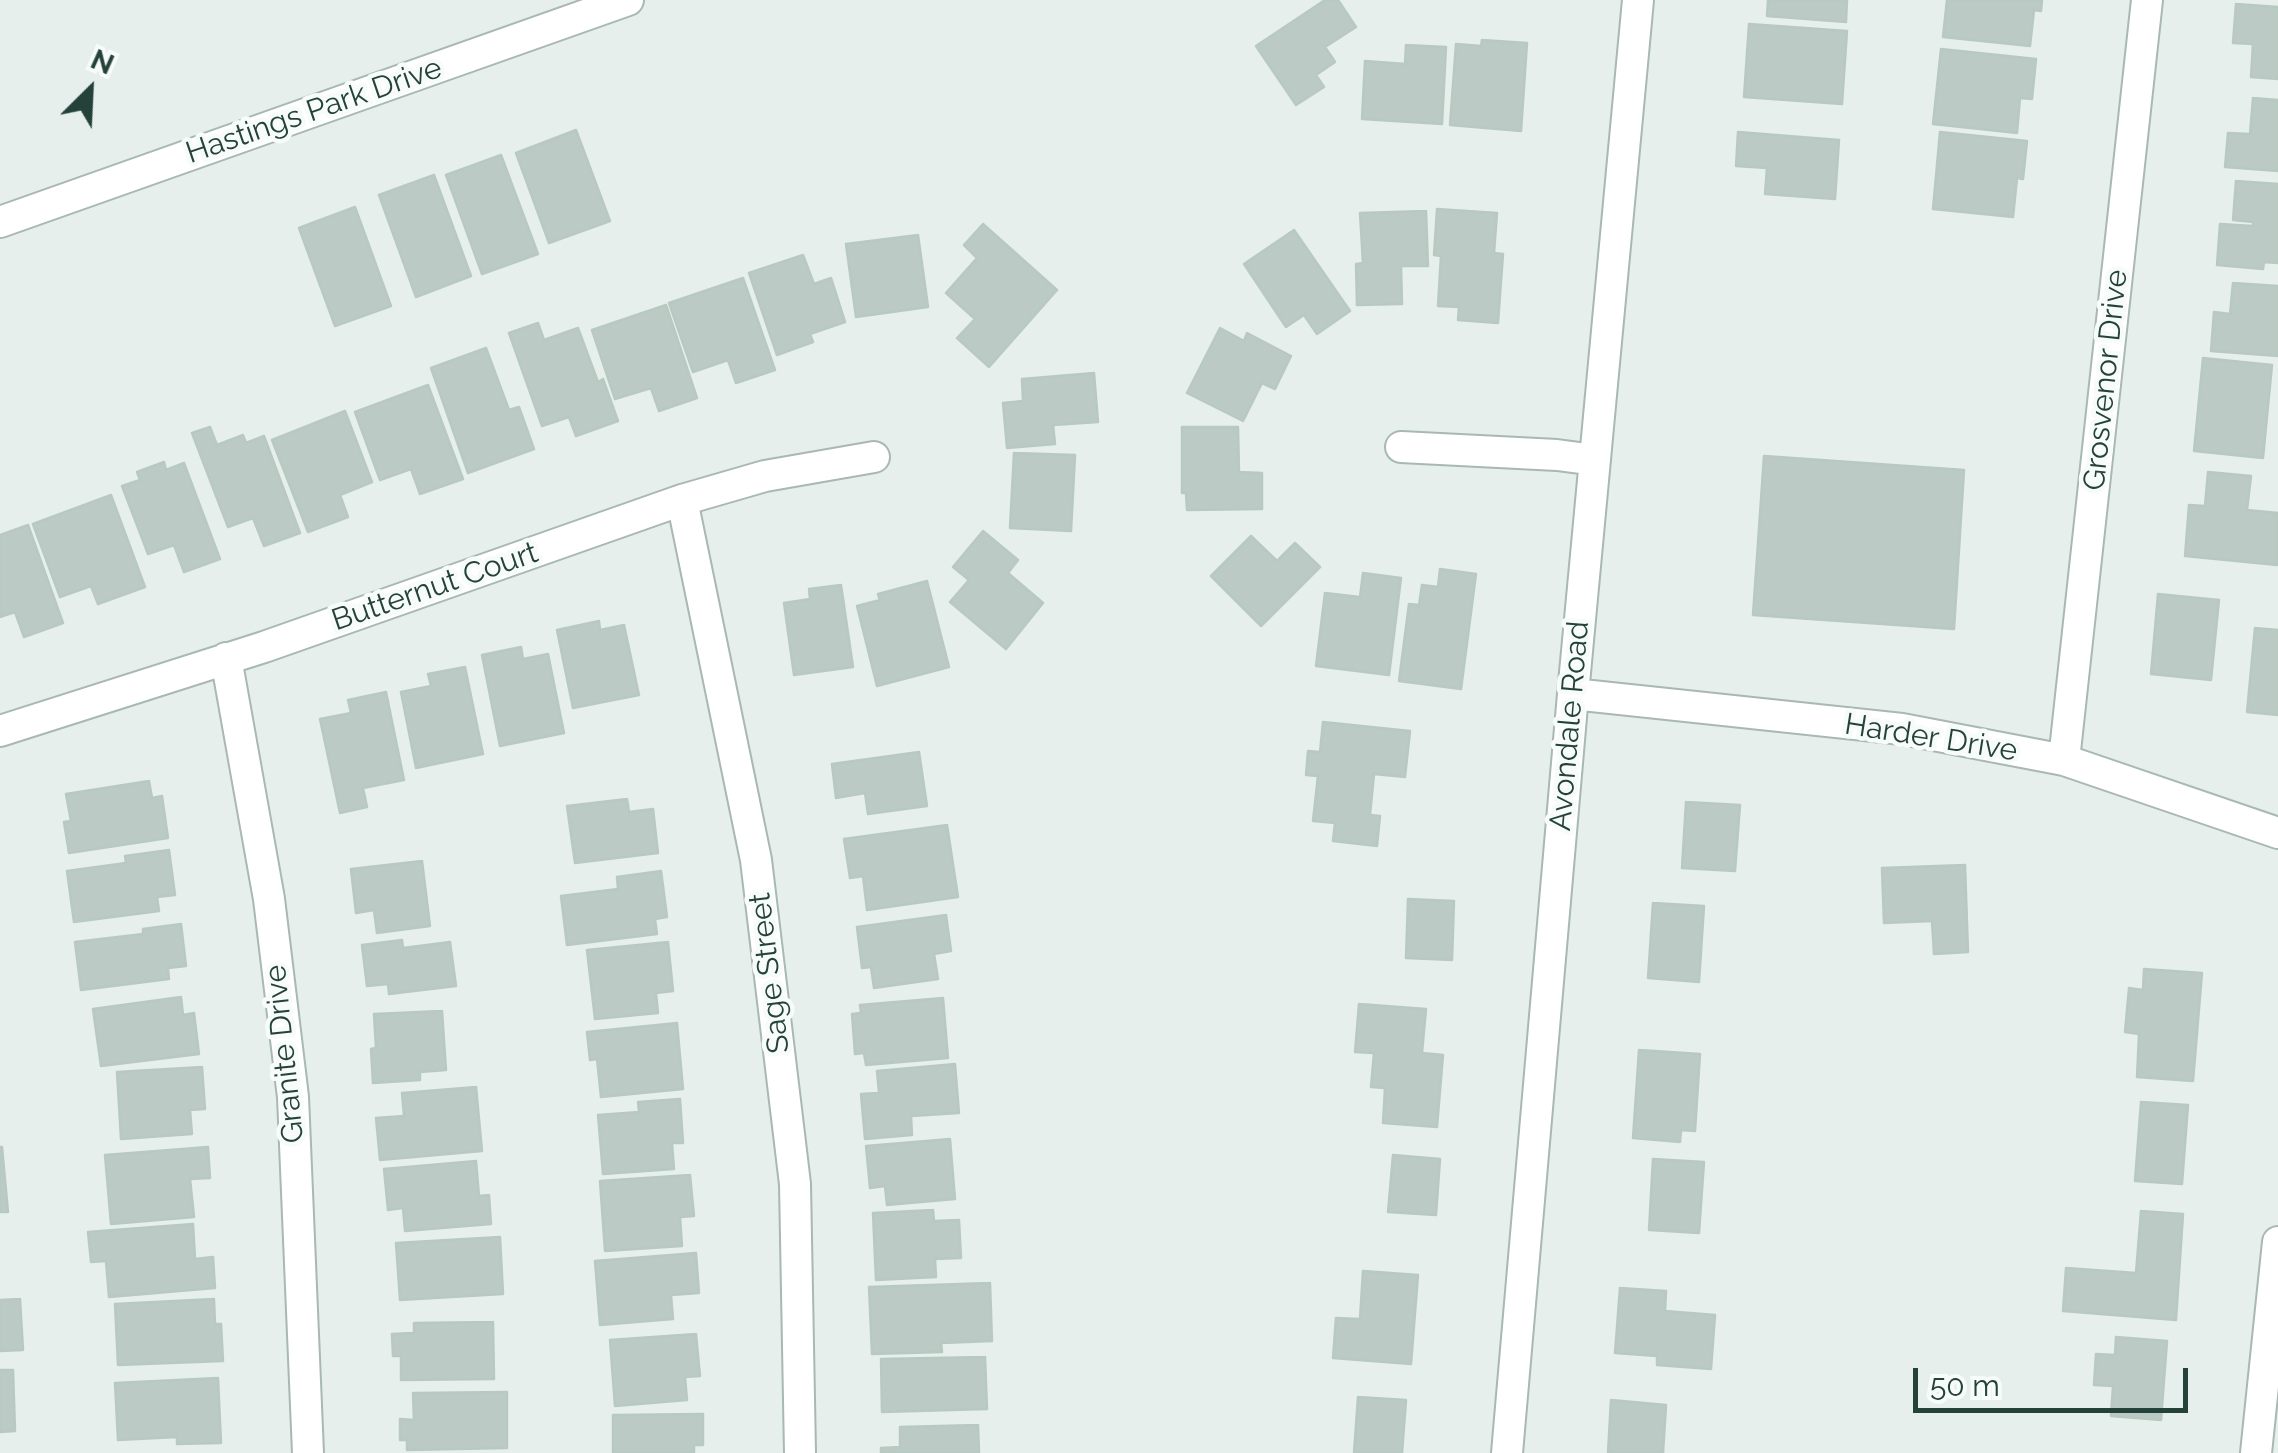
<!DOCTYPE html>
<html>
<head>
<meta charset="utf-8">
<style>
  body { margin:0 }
  #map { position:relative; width:2278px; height:1453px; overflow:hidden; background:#e6efeb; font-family:Raleway,sans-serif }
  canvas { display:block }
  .north { position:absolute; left:40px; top:40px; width:100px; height:100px; -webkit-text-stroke:8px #f7fbf9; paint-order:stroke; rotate:24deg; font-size:28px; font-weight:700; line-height:40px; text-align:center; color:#24423a }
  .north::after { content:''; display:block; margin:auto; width:35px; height:45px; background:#24423a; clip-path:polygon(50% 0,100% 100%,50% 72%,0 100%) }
  .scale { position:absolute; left:1913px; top:1368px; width:275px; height:45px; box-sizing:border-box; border:5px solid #24423a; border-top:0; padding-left:12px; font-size:30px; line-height:35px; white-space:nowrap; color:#24423a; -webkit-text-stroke:8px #f7fbf9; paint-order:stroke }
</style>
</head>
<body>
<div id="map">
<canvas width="2278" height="1453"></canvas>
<div class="north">N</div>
<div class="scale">50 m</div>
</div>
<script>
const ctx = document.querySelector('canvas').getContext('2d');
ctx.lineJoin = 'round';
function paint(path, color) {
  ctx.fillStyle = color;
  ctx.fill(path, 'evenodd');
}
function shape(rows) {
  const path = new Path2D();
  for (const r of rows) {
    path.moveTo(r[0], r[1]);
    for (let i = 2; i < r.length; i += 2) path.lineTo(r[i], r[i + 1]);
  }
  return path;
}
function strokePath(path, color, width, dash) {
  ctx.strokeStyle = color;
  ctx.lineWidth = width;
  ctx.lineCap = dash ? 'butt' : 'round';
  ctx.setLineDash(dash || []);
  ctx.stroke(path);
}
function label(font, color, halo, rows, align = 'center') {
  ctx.font = font + ' Raleway,sans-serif';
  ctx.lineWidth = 9;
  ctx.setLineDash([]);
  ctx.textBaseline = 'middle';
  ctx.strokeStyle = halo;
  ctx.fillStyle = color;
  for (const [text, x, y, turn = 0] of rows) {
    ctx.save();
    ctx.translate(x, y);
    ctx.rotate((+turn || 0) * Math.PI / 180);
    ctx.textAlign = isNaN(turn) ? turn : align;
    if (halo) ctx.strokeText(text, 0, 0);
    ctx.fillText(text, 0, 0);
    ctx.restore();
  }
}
const building = shape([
  [1325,0,1338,0,1356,27,1325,47,1335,62,1316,75,1324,87,1296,105,1256,46,1325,0],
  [1768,0,1847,0,1846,22,1767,16,1768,0],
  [1947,0,2042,0,2041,11,2034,10,2030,46,1943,37,1947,0],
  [2236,4,2278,7,2278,79,2251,77,2253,44,2233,43,2236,4],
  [1749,24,1847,31,1842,104,1744,97,1749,24],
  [1482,40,1527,43,1521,131,1450,125,1456,44,1481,46,1482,40],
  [1406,45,1446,47,1442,124,1362,119,1365,61,1405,64,1406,45],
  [1941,49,2036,59,2032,99,2020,98,2017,133,1933,124,1941,49],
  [2253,98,2278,100,2278,171,2225,167,2228,133,2250,134,2253,98],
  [576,130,610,221,549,243,516,153,576,130],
  [1738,132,1839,140,1835,199,1765,194,1767,168,1736,166,1738,132],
  [1940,132,2027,141,2023,179,2017,178,2013,217,1933,209,1940,132],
  [501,155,538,254,482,274,446,175,501,155],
  [434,175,471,276,416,297,379,195,434,175],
  [2236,181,2278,184,2278,263,2264,262,2263,269,2217,265,2220,224,2253,226,2253,222,2233,220,2236,181],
  [355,207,391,306,335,326,299,228,355,207],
  [1437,209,1497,213,1494,253,1503,254,1498,323,1458,320,1459,307,1438,306,1441,256,1434,255,1437,209],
  [1426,211,1428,266,1401,266,1402,304,1357,305,1356,264,1363,263,1360,213,1426,211],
  [983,224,1057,290,989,367,957,338,975,319,946,293,977,258,964,245,983,224],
  [1294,230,1350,311,1317,334,1304,315,1286,327,1244,264,1294,230],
  [918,235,928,307,856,317,846,244,918,235],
  [803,255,814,284,831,278,845,322,810,334,813,342,777,355,749,273,803,255],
  [743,278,775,370,736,383,728,360,693,372,669,303,743,278],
  [2233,283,2278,286,2278,356,2211,351,2214,312,2230,314,2233,283],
  [666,305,697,398,659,411,651,388,615,399,592,330,666,305],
  [538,323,544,340,578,328,598,382,603,379,618,421,576,436,569,417,542,426,509,333,538,323],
  [1220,328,1244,341,1247,333,1291,356,1275,389,1262,383,1243,421,1187,393,1220,328],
  [486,348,509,410,519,407,534,449,468,473,431,368,486,348],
  [2203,358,2272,365,2263,458,2194,451,2203,358],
  [1094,373,1098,422,1053,425,1055,444,1007,448,1003,403,1023,401,1022,379,1094,373],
  [428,385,463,479,420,494,411,469,380,480,355,412,428,385],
  [345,411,372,482,340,495,348,517,308,532,272,440,345,411],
  [210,427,217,445,243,435,246,443,264,436,300,533,264,546,253,518,228,527,192,433,210,427],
  [1182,427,1238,427,1239,472,1262,473,1262,509,1187,510,1186,493,1182,493,1182,427],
  [1014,453,1075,455,1071,531,1010,528,1014,453],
  [1764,456,1964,470,1954,629,1753,615,1764,456],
  [164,462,166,470,184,463,220,559,184,572,174,545,148,554,122,486,140,480,137,472,164,462],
  [2208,472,2251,476,2247,510,2278,513,2277,565,2185,556,2189,505,2205,506,2208,472],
  [111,495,145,587,98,604,91,586,60,597,33,524,111,495],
  [28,525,63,623,24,637,15,612,0,617,0,535,28,525],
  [983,531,1018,560,1008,573,1043,603,1006,649,950,602,969,580,953,567,983,531],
  [1251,536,1277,561,1295,543,1320,567,1261,626,1211,576,1251,536],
  [1440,569,1476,574,1461,689,1399,681,1409,604,1419,605,1422,585,1438,587,1440,569],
  [1363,573,1401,578,1389,675,1316,666,1325,593,1360,597,1363,573],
  [927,581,949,667,877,686,857,606,880,600,878,594,927,581],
  [841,585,853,667,794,675,784,603,810,599,809,589,841,585],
  [2158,594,2219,600,2211,680,2151,674,2158,594],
  [599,621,600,630,624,625,639,695,573,708,557,630,599,621],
  [2255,628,2278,630,2278,715,2247,712,2255,628],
  [521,647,523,659,548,654,564,733,500,746,482,655,521,647],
  [465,667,483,754,416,768,401,692,431,686,428,674,465,667],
  [386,692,404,780,363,788,367,807,340,813,320,719,351,713,348,700,386,692],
  [1323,722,1410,731,1405,777,1374,774,1370,815,1380,816,1377,846,1333,841,1335,823,1313,821,1318,776,1306,775,1308,751,1320,752,1323,722],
  [919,752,927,806,868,814,865,793,836,798,832,764,919,752],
  [149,781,152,798,162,796,168,838,69,853,64,822,71,821,66,794,149,781],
  [627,799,629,812,653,809,658,853,575,863,567,806,627,799],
  [1686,802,1740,805,1735,871,1682,868,1686,802],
  [947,825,958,897,867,910,863,876,850,878,844,839,947,825],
  [169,850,175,895,157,897,159,911,74,922,67,871,126,863,125,856,169,850],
  [422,861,430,926,377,933,374,910,356,913,351,869,422,861],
  [1965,865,1968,952,1934,954,1932,921,1884,923,1882,868,1965,865],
  [661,871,667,917,655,919,657,934,567,945,561,896,618,889,617,877,661,871],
  [1408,899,1454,901,1452,960,1406,958,1408,899],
  [1653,903,1704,906,1699,982,1648,978,1653,903],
  [946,915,951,951,934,954,938,979,874,988,871,967,862,968,857,927,946,915],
  [181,924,186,966,168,968,169,979,81,990,75,942,143,934,143,929,181,924],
  [402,940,403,948,450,942,456,986,389,994,388,984,367,986,362,945,402,940],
  [668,942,673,991,656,993,658,1013,595,1019,587,950,668,942],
  [2144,969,2202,973,2193,1081,2137,1077,2139,1034,2125,1032,2129,988,2143,990,2144,969],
  [181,997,183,1015,194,1013,199,1054,101,1066,93,1009,181,997],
  [943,998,948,1058,866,1065,864,1053,855,1054,852,1014,861,1013,860,1005,943,998],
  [1359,1004,1426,1009,1422,1053,1443,1055,1437,1127,1383,1123,1385,1088,1371,1087,1374,1053,1355,1052,1359,1004],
  [442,1011,446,1070,420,1072,420,1080,373,1083,371,1049,376,1048,374,1014,442,1011],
  [677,1023,683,1089,601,1097,597,1059,590,1060,587,1032,677,1023],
  [1639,1050,1700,1054,1695,1131,1681,1130,1680,1142,1633,1138,1639,1050],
  [955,1064,959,1113,911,1116,912,1135,865,1139,861,1094,879,1093,877,1071,955,1064],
  [202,1067,205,1109,190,1110,192,1134,121,1139,117,1072,202,1067],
  [476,1087,482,1151,380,1160,376,1118,404,1116,402,1093,476,1087],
  [680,1099,683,1143,672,1143,674,1169,603,1174,598,1115,639,1112,638,1102,680,1099],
  [2141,1102,2188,1105,2182,1184,2135,1181,2141,1102],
  [950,1139,955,1199,887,1205,885,1186,870,1188,866,1146,950,1139],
  [0,1147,2,1147,8,1212,0,1212,0,1147],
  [208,1147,210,1178,190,1179,194,1217,111,1224,105,1155,208,1147],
  [1393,1155,1440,1159,1436,1215,1388,1212,1393,1155],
  [1653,1159,1704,1162,1699,1233,1649,1230,1653,1159],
  [476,1161,479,1196,489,1195,491,1224,405,1231,403,1208,388,1210,384,1169,476,1161],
  [690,1175,694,1216,680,1217,682,1246,605,1251,600,1181,690,1175],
  [933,1210,934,1221,959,1220,961,1258,935,1259,936,1277,876,1280,873,1213,933,1210],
  [2141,1211,2183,1214,2176,1320,2063,1311,2066,1268,2136,1273,2141,1211],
  [193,1224,195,1259,213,1257,215,1288,109,1297,106,1261,91,1262,88,1232,193,1224],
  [500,1237,503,1294,400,1300,396,1243,500,1237],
  [696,1253,699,1293,671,1295,673,1319,600,1325,595,1261,696,1253],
  [1363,1271,1418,1275,1411,1364,1333,1358,1336,1318,1360,1319,1363,1271],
  [990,1283,992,1341,941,1343,942,1352,872,1354,869,1287,990,1283],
  [1620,1288,1666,1291,1665,1311,1715,1315,1711,1369,1657,1365,1657,1356,1615,1353,1620,1288],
  [20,1299,23,1350,0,1351,0,1300,20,1299],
  [214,1299,215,1324,221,1324,223,1361,118,1365,115,1304,214,1299],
  [493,1322,494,1379,401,1380,401,1356,393,1356,392,1334,414,1333,414,1323,493,1322],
  [696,1334,700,1376,685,1377,687,1400,615,1406,610,1340,696,1334],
  [2116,1337,2167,1341,2161,1420,2111,1416,2113,1386,2094,1385,2096,1354,2115,1355,2116,1337],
  [985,1357,987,1409,882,1412,881,1359,985,1357],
  [0,1370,13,1370,15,1431,0,1432,0,1370],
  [218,1378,221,1443,177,1444,177,1437,118,1440,115,1383,218,1378],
  [507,1392,507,1448,407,1450,407,1440,400,1440,400,1419,414,1420,413,1393,507,1392],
  [1358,1397,1406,1400,1402,1453,1354,1453,1358,1397],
  [1611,1400,1666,1405,1663,1453,1608,1453,1611,1400],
  [703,1414,703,1445,694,1445,694,1453,613,1453,613,1415,703,1414],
  [978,1425,979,1453,881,1453,881,1448,900,1447,900,1427,978,1425]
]);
paint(building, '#bbcac4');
strokePath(building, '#b8c9c2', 2.5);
const minor = shape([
  [0,222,628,0],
  [1401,447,1557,455,1595,460],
  [682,500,756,860,795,1184,800,1453],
  [226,658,269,899,293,1097,308,1453],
  [1573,694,1902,729,2064,760,2278,833],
  [0,731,264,647,682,500,765,476,874,457],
  [2064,760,2147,0],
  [1507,1453,1573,694,1638,0],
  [2256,1453,2278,1242]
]);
strokePath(minor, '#a8b8b2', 34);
strokePath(minor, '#fff', 30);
label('30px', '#24423a', '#f7fbf9', [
  ["Hastings Park Drive",314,111,-19],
  ["Grosvenor Drive",2106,380,-84],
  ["Butternut Court",435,587,-19],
  ["Avondale Road",1570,726,-85],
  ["Harder Drive",1931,738,9],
  ["Sage Street",770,973,-97],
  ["Granite Drive",285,1054,-96]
]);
</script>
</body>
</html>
